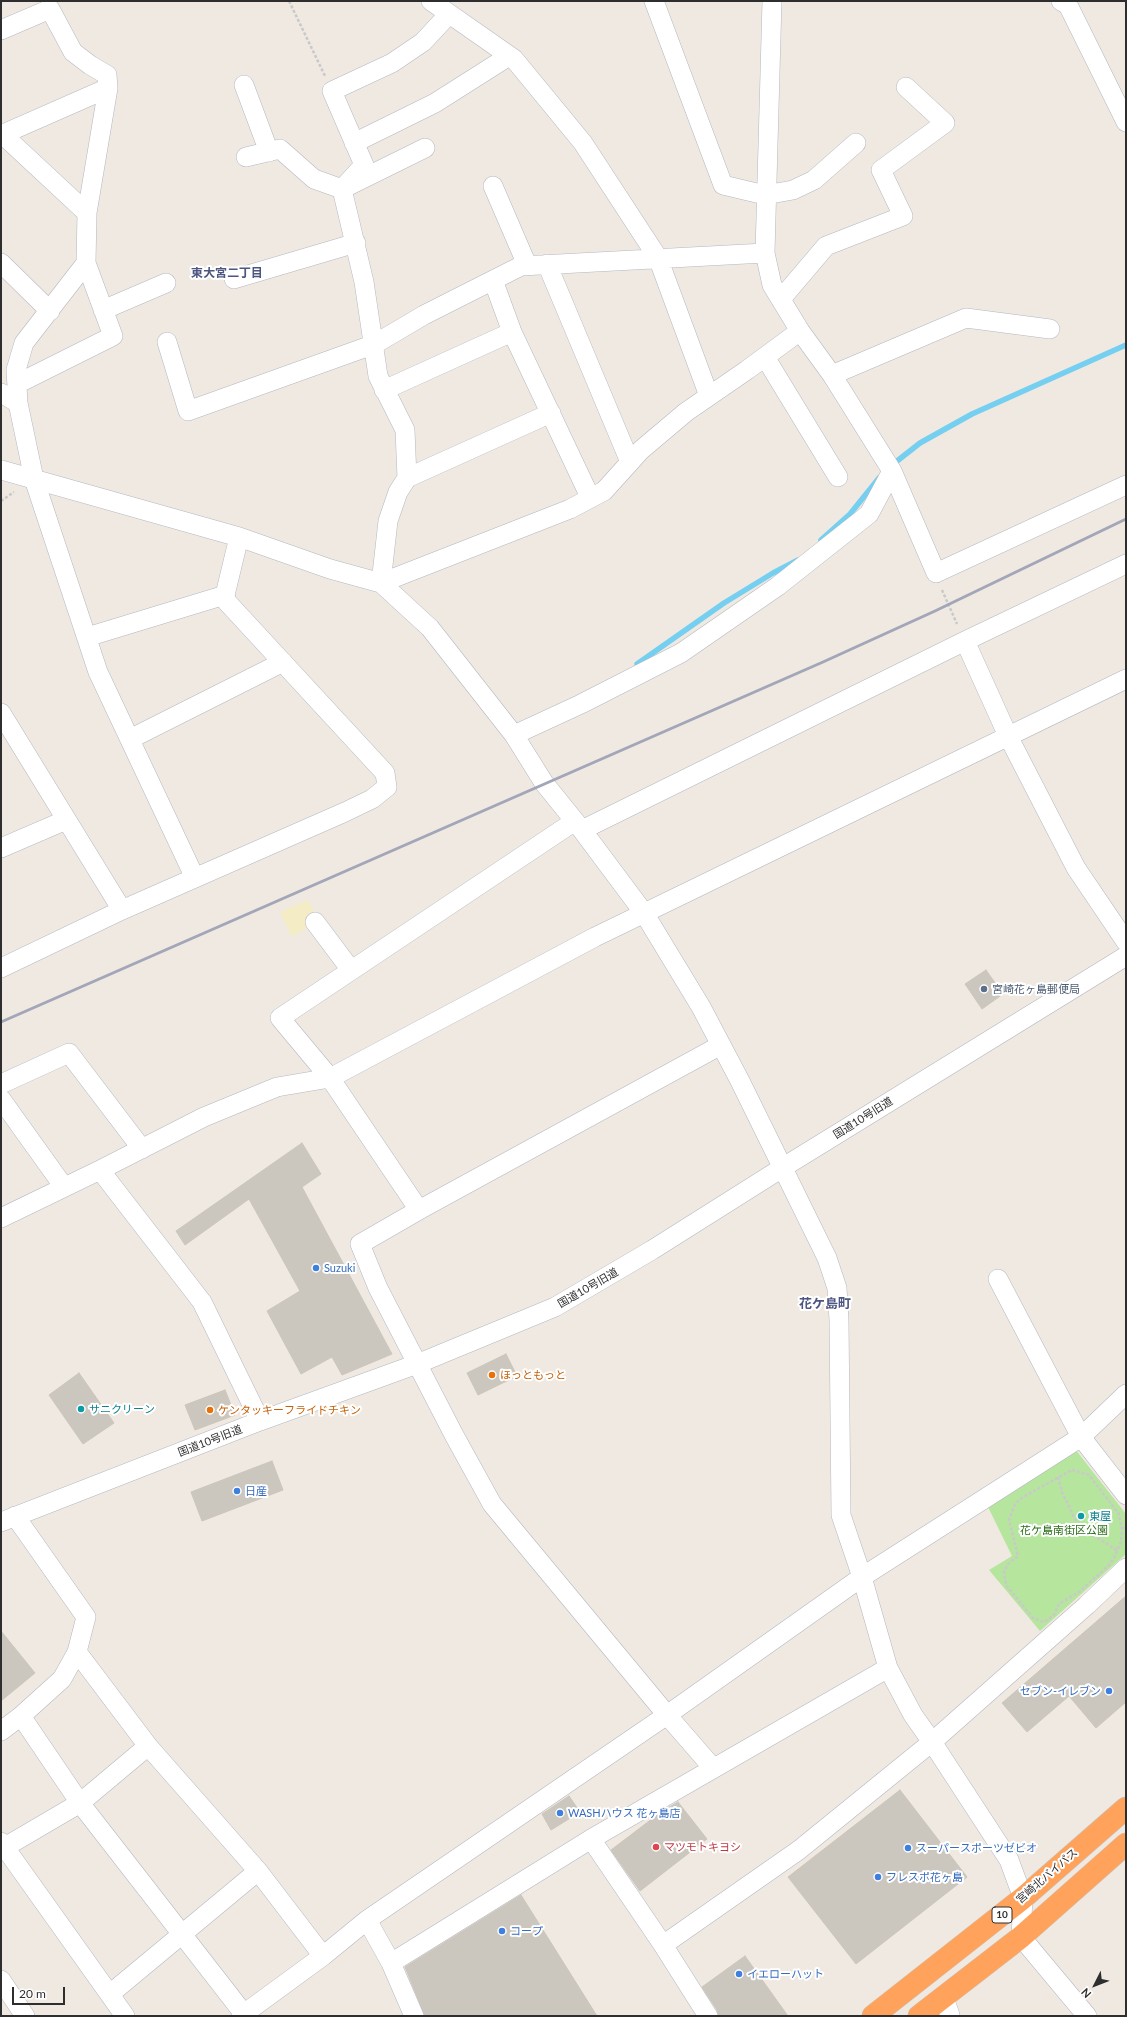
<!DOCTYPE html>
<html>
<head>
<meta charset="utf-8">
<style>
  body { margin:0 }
  #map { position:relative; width:1127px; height:2017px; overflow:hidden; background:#efe9e1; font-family:Lato,sans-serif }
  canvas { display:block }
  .frame { position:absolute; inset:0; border:2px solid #2e2e2e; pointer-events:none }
  .north { position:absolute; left:1075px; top:1965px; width:40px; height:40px; -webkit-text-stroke:3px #fff; paint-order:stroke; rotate:228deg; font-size:11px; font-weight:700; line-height:16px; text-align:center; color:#2e2e2e }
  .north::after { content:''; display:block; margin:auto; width:14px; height:18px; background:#2e2e2e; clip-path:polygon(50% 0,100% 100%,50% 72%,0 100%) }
  .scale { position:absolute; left:12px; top:1987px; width:53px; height:18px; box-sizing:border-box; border:2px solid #2e2e2e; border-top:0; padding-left:5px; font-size:12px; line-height:14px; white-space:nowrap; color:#2e2e2e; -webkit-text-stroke:3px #fff; paint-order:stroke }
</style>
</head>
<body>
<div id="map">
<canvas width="1127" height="2017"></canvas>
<div class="frame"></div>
<div class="north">N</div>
<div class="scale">20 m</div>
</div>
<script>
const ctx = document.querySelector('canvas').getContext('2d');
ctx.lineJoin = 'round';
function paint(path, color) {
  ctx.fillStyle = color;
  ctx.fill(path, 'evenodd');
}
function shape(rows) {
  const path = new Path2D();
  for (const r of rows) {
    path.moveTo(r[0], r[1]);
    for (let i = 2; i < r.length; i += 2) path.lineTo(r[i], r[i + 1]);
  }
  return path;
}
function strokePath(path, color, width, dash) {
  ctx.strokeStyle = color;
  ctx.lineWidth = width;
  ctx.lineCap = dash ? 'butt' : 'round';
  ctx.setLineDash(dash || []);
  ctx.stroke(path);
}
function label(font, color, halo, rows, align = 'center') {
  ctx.font = font + ' Lato,"Noto Sans JP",sans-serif';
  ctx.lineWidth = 4;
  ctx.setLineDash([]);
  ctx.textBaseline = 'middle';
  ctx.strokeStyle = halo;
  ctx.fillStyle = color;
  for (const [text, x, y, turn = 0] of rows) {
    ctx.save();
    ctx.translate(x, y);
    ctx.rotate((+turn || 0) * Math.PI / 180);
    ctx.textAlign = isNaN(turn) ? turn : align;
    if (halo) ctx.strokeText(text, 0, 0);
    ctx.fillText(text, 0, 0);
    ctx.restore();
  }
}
paint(shape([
  [1075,1449,1126,1514,1126,1554,1040,1631,989,1570,1012,1556,988,1507]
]), '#b6e59e');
paint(shape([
  [308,900,318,921,292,937,280,912]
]), '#f3ecc5');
strokePath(shape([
  [892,465,920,443,972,414,1126,345],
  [821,540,850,514,879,478],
  [637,664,724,603,773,573,798,560]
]), '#75cff0', 5.5);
const building = shape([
  [986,970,1003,994,982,1009,965,984,986,970],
  [302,1143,321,1174,302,1187,392,1354,342,1375,332,1357,301,1374,267,1311,300,1291,249,1199,185,1245,176,1231,302,1143],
  [506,1354,517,1376,478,1395,467,1373,506,1354],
  [79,1373,114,1423,83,1444,49,1395,79,1373],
  [225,1390,235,1415,195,1430,185,1405,225,1390],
  [272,1461,283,1490,202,1521,191,1492,272,1461],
  [1126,1596,1126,1702,1096,1728,1069,1696,1027,1732,1002,1703,1126,1596],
  [1,1631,35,1673,1,1701,1,1631],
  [900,1790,967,1877,856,1964,788,1877,900,1790],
  [569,1796,580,1812,551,1830,542,1814,569,1796],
  [678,1802,707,1839,640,1891,611,1850,661,1812,678,1802],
  [521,1895,597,2016,425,2016,405,1967,521,1895],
  [745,1956,788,2016,719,2016,717,2010,702,1987,745,1956]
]);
paint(building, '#cbc7bf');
strokePath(building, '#cbc5ba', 1);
const minor = shape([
  [431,1,514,59,583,143,658,258,709,396],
  [654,1,723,185,765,195,793,190,814,180,856,143],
  [1061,1,1068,5,1126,122],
  [1,30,50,9,73,52,90,65,107,75,108,88,87,213,86,263,24,343,16,370,18,403,34,479,98,672,195,878],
  [244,85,269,152],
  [2,134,87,213],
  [1,135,108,88],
  [354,143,435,103,509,56],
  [246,157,280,149,314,179,342,189,425,148],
  [493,186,527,265],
  [1,263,50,311],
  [547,264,630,462],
  [234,279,356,243],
  [493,280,512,332,590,497],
  [781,299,826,246,903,216,881,170,945,123,906,87],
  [103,310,166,283],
  [167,342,188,411,375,344,424,315,521,266,765,253],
  [765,357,838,477],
  [832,375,966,318,1050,329],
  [17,384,113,336,86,263],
  [384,390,512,332],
  [1,393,18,403],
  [1,470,239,537,330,569,381,583,430,628,514,735,544,783,582,830,644,913,701,1007,740,1081,827,1258,837,1288,839,1320,841,1515,862,1577,888,1668,913,1715,932,1742,1009,1860,1023,1898,1021,1937,1087,2016],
  [892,471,936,573,1126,485],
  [407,478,551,413],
  [381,583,388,521,398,492,407,478,405,430,378,376,364,282,342,189,364,165,332,91,392,63,423,42,449,14],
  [381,583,570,509,604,491,641,450,686,412,747,370,800,331],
  [87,637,225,595],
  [965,641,1008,736,1076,868,1126,942],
  [1,713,122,910],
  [514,735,581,704,681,653,778,586,869,514,892,471,832,375,800,331,772,285,765,253,772,1],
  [130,739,283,662],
  [582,830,965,641,1126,564],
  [1,848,66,820],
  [315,922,351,970],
  [1,968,122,910,345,812,372,799,387,787,385,773,227,602,225,595,239,537],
  [1,1084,69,1053,142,1149],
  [1,1099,64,1187],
  [100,1170,202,1302,260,1421],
  [419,1210,330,1078,280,1018,575,821],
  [1,1218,100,1170,204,1117,277,1087,330,1078,595,937,1126,679],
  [998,1279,1081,1437,1126,1495],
  [1,1522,260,1421,417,1364,555,1307,652,1250,782,1168,1126,956],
  [77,1652,148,1746,258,1871,323,1956],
  [21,1716,80,1803,244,2014],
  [1,1731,21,1716,62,1679,77,1652,86,1617,15,1516],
  [713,1768,667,1715,492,1504,454,1435,378,1288,360,1244,419,1210,721,1045],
  [591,1839,663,1945,708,2016],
  [1,1842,125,2016],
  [5,1847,80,1803,148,1746],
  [367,1920,391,1963,414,2016],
  [663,1945,799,1850,932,1742,1087,1605,1126,1568],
  [391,1963,591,1839,888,1668],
  [1,1980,25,2016],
  [110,1994,258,1871],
  [944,1998,950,2015,949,2016],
  [241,2016,323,1956,367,1920,667,1715,862,1577,1081,1437,1126,1394]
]);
const highway = shape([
  [873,2016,1023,1898,1126,1808],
  [919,2016,1021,1937,1126,1844]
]);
strokePath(minor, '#b4b7c1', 20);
strokePath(highway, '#c9c9c9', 23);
strokePath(shape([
  [289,1,325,76],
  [1,501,14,492],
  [942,590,957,624],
  [1072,1470,1089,1475,1119,1514,1122,1530,1121,1542,1114,1558,1108,1566,1079,1592,1059,1604,1054,1615,1044,1622,1033,1618,1006,1585,1004,1571,1008,1564,1018,1556,1009,1520,1015,1504,1023,1497,1072,1470],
  [1058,1477,1062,1492,1075,1519,1084,1529,1118,1551],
  [1122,1528,1126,1528]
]), '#c9c9c9', 2.5, [3, 2]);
strokePath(minor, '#fff', 19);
strokePath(highway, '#ffa35c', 22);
strokePath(shape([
  [1,1022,823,662,935,611,1126,519]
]), '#a3a6b8', 3);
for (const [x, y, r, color] of [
  [984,989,4,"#5c6f8a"],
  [316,1268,4,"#3f7fe0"],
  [492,1375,4,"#e8710a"],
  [81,1409,4,"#0f9aa8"],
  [210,1410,4,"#e8710a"],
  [237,1491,4,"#3f7fe0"],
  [1081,1516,4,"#0f9aa8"],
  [1109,1691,4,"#3f7fe0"],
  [560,1813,4,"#3f7fe0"],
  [656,1847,4,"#e0444e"],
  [908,1848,4,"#3f7fe0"],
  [878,1877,4,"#3f7fe0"],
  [502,1931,4,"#3f7fe0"],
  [739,1974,4,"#3f7fe0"]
]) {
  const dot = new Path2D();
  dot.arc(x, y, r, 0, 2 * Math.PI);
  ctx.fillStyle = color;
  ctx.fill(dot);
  strokePath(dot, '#fff', 1.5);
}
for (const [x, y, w] of [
  [1002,1915,20]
]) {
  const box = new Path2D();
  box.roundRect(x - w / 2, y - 8, w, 16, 3);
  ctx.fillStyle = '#fff';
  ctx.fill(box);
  strokePath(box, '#2e2e2e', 1);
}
label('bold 10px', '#2e2e2e', null, [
  ["10",1002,1915]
]);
label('11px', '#4e5e75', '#fff', [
  ["宮崎花ヶ島郵便局",992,989]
], 'left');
label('11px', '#2e2e2e', '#fff', [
  ["国道10号旧道",863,1118,-32],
  ["国道10号旧道",588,1288,-30],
  ["国道10号旧道",210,1441,-21],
  ["宮崎北バイパス",1047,1876,-41]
]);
label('11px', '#366cbe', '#fff', [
  ["Suzuki",324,1268],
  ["日産",245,1491],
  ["セブン-イレブン",1101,1691,"right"],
  ["WASHハウス 花ヶ島店",568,1813],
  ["スーパースポーツゼビオ",916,1848],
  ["フレスポ花ヶ島",886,1877],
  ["コープ",510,1931],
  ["イエローハット",747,1974]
], 'left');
label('11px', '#c56008', '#fff', [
  ["ほっともっと",500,1375],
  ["ケンタッキーフライドチキン",218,1410]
], 'left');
label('11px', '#0d838f', '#fff', [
  ["サニクリーン",89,1409],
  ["東屋",1089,1516]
], 'left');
label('11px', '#2c6e1b', '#fff', [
  ["花ケ島南街区公園",1064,1530]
]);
label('11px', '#be3a42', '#fff', [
  ["マツモトキヨシ",664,1847]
], 'left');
label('bold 12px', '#4d5680', '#fff', [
  ["東大宮二丁目",227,273]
]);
label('bold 13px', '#4d5680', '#fff', [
  ["花ケ島町",825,1304]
]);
</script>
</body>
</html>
